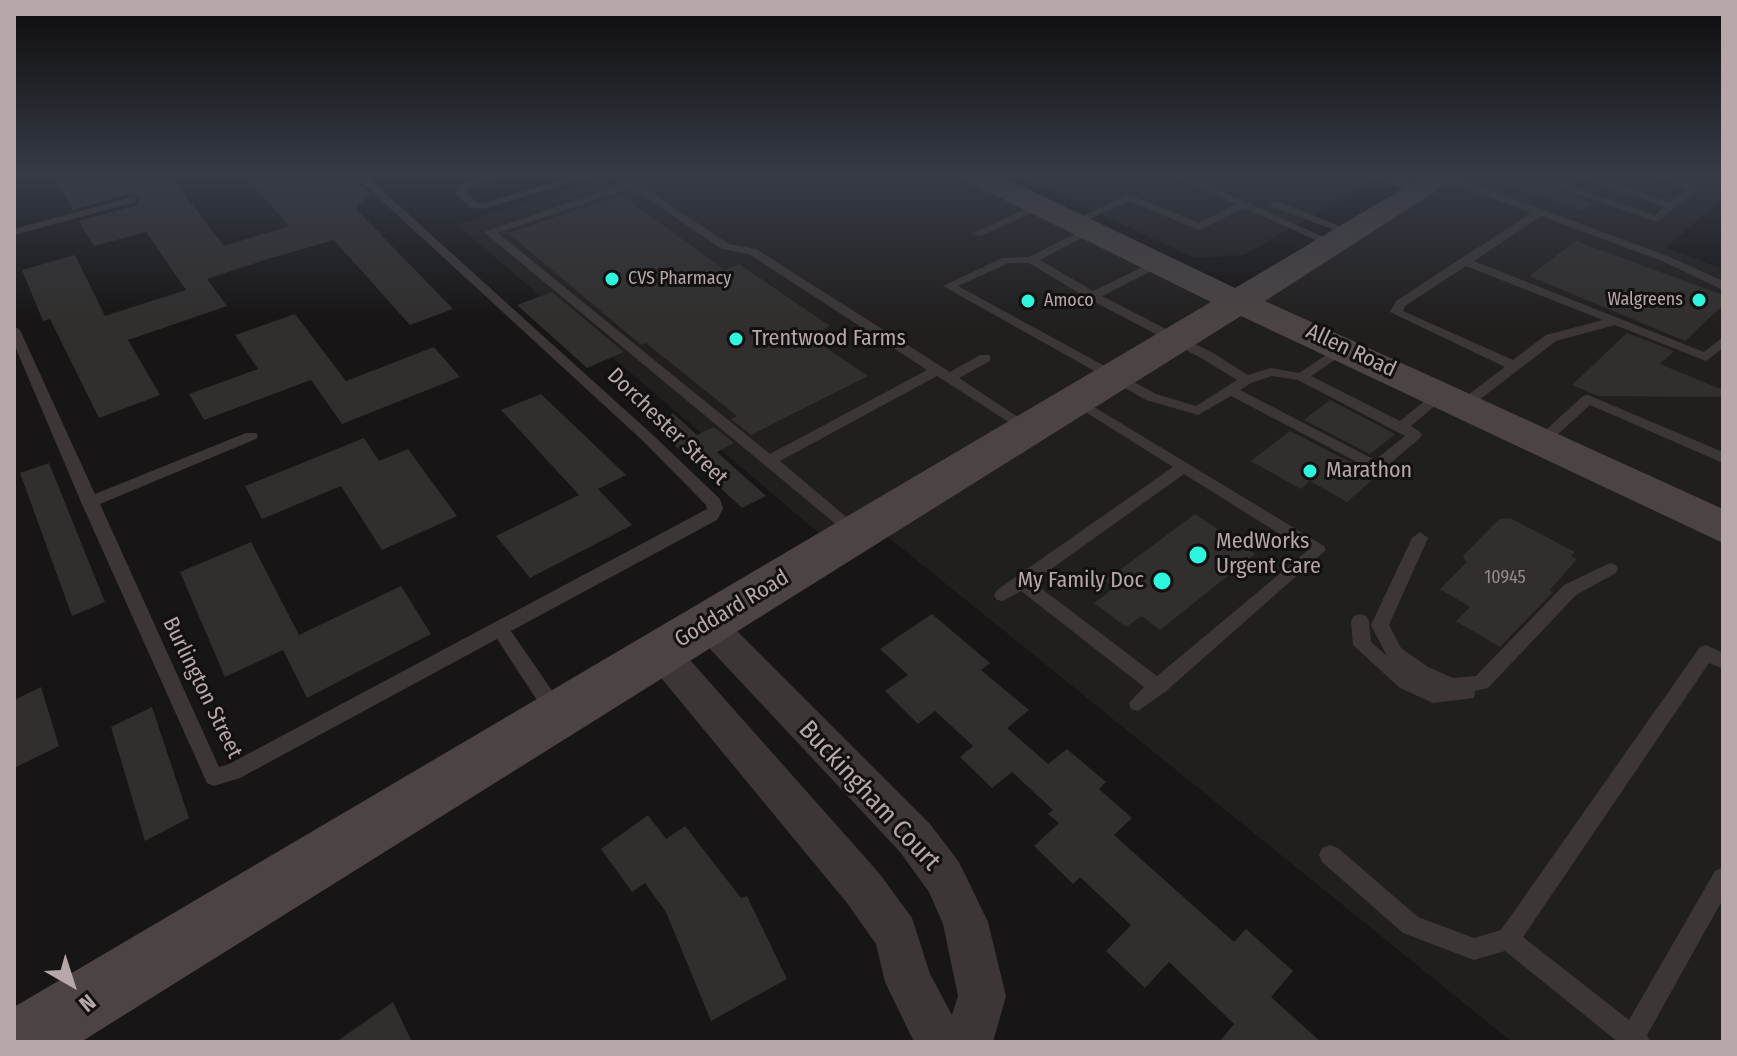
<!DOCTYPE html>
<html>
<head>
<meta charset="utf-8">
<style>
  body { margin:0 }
  #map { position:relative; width:1737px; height:1056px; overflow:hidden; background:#171515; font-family:"Fira Sans Condensed",sans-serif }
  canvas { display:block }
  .frame { position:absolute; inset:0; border:16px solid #b7a7a8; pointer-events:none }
  .north { position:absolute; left:32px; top:944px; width:80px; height:80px; -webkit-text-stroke:6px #121010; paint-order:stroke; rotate:141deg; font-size:22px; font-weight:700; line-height:32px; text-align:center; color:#b7a7a8 }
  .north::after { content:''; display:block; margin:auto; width:28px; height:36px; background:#b7a7a8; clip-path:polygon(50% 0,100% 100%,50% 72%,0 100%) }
</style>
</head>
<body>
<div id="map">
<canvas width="1737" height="1056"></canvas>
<div class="frame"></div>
<div class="north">N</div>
</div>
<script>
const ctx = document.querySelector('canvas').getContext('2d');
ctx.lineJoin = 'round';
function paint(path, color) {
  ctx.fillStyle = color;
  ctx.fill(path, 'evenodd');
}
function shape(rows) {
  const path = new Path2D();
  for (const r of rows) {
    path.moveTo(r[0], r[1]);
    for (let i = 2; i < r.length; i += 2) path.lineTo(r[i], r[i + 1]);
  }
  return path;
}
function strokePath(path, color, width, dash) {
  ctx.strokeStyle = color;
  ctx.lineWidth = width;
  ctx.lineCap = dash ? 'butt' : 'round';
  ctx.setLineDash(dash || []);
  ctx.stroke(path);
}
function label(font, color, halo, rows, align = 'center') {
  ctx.font = font + ' "Fira Sans Condensed",sans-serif';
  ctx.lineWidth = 6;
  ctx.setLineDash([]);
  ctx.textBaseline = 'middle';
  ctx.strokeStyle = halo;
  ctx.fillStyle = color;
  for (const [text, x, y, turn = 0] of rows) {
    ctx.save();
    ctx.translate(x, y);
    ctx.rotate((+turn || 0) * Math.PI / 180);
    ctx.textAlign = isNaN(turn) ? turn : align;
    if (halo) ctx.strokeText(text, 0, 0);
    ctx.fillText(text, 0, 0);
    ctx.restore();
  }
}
paint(shape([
  [631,176,978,176,1240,300,1445,176,1723,176,1723,198,1666,248,1723,269,1723,1042,1512,1042,872,524,835,547,457,225,600,178,610,184],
  [1017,176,1381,176,1244,255,1195,258]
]), '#211f1e');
paint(shape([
  [84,176,170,176,224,246,289,226,245,176,352,176,370,194,356,209,453,309,410,325,334,240,268,259,207,279,227,306,128,340,160,395,99,418,50,319,43,321,22,270,75,255,105,316,186,290,146,232,94,246,79,221,137,205,139,198,131,194,73,210,57,183],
  [1495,176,1523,176,1594,203,1583,211,1494,181],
  [621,195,725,270,739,264,830,326,810,337,868,376,751,435,731,419,737,416,646,343,641,345,508,233],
  [1576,241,1723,295,1723,305,1685,341,1529,276],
  [552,292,624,352,587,368,517,305],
  [295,314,346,381,434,347,460,377,342,424,311,380,204,420,189,394,258,369,235,335],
  [1627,333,1674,351,1660,364,1723,390,1723,397,1598,396,1572,385],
  [541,394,626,475,598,489,632,525,530,578,496,536,579,495,501,410],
  [1330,400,1395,434,1370,454,1304,420],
  [673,413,697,435,714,427,734,443,717,452,766,496,742,508,658,430],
  [1290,431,1356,465,1350,470,1371,481,1347,502,1310,481,1301,489,1251,461],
  [364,438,379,461,408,449,457,516,382,550,341,486,262,519,245,486],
  [49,463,105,602,72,616,20,473],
  [1195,514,1255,554,1160,630,1142,616,1126,627,1094,603,1114,588,1105,581],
  [1510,518,1575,552,1571,556,1577,559,1550,590,1553,592,1500,647,1456,621,1470,607,1440,589,1467,562,1463,556,1499,519],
  [251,542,299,635,401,586,431,634,307,698,283,650,225,677,180,572],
  [932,614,990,663,981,670,1029,710,1007,728,1048,764,1067,749,1106,782,1099,789,1132,818,1114,835,1234,942,1246,929,1293,971,1271,997,1321,1042,1219,1042,1234,1024,1169,962,1145,988,1106,951,1131,925,1080,877,1073,884,1034,846,1059,823,1048,814,1053,810,1012,772,992,788,960,757,973,746,935,711,918,724,885,691,908,675,880,649],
  [41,687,59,746,14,768,14,700],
  [152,707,189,818,145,841,111,727],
  [648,815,666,839,685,826,741,898,747,896,787,979,711,1021,666,912,645,883,632,892,601,849],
  [393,1002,412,1042,336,1042]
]), '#312e2d');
paint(shape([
  [355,176,366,176,654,436,720,499,723,509,717,520,511,631,562,705,565,711,562,717,555,719,548,717,497,639,240,778,214,786,207,783,81,502,14,344,14,326,20,330,95,494,246,433,256,433,258,436,256,439,100,504,219,767,229,764,707,509,706,505,644,442,355,176],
  [484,176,500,176,466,190,465,192,477,202,484,203,575,176,592,176,484,209,470,207,455,193,458,186,484,176],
  [1173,176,1188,176,1339,244,1329,246,1245,208,1199,230,1129,201,1079,224,1070,222,1129,194,1199,223,1236,204,1173,176],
  [1439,176,1452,176,1544,210,1670,257,1723,281,1723,290,1662,261,1541,216,1474,261,1704,352,1723,337,1723,348,1706,361,1615,325,1556,341,1470,407,1460,407,1458,404,1460,401,1505,367,1390,312,1396,301,1531,213,1440,179,1439,176],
  [1466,266,1603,320,1546,335,1513,360,1403,311,1405,306,1466,266],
  [1526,176,1542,176,1655,215,1664,207,1576,176,1592,176,1670,202,1687,189,1653,176,1669,176,1700,188,1657,222,1526,176],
  [628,182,636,182,729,244,756,249,950,372,980,355,990,355,990,361,959,378,1036,429,1034,432,1024,432,937,376,780,461,864,532,862,536,850,536,484,232,628,182],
  [631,188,722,249,749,254,927,370,770,454,498,233,631,188],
  [132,197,136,198,136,202,14,235,14,229,132,197],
  [1041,202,1046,205,1045,207,981,236,971,234,1041,202],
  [1271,202,1279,202,1357,233,1347,235,1271,206,1271,202],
  [1091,226,1095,227,1095,231,1040,260,1093,291,1153,262,1161,262,1161,266,1102,296,1213,353,1248,375,1271,368,1299,373,1343,344,1348,345,1348,351,1311,376,1400,421,1437,391,1447,391,1449,394,1411,426,1420,432,1422,435,1420,438,1381,471,1376,472,1231,396,1198,415,1146,400,943,286,1002,258,1029,257,1091,226],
  [1008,263,1029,263,1089,299,1203,359,1237,380,1196,406,1156,394,958,286,1008,263],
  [1272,376,1298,380,1405,436,1375,460,1240,390,1251,383,1272,376],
  [1588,395,1723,452,1723,463,1590,405,1547,444,1537,444,1535,441,1537,438,1583,396,1588,395],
  [1076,396,1324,546,1326,550,1165,692,1138,711,1131,709,1129,703,1144,687,1021,591,1003,601,997,600,994,595,997,590,1173,467,1071,403,1069,400,1076,396],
  [1184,474,1307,551,1157,676,1033,582,1184,474],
  [1420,532,1428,538,1389,625,1401,648,1428,667,1453,678,1476,676,1564,585,1610,563,1616,565,1618,569,1616,573,1576,595,1488,688,1475,691,1474,698,1433,703,1400,688,1353,645,1351,621,1354,616,1360,614,1366,616,1369,621,1371,642,1387,656,1371,625,1412,538,1420,532],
  [1706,645,1723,653,1723,669,1709,663,1523,937,1629,1020,1715,871,1723,867,1723,899,1647,1035,1650,1042,1618,1042,1505,951,1474,960,1403,933,1322,862,1319,855,1322,848,1330,845,1338,848,1418,917,1474,938,1501,930,1700,647,1706,645]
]), '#3c3636');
paint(shape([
  [1372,176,1402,176,1432,191,1422,197,1372,176],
  [708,610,720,614,930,824,959,862,988,922,1006,996,993,1042,914,1042,885,982,876,944,847,903,648,662,643,652,648,642,661,638,674,642,879,873,912,918,930,974,952,1015,958,996,943,924,929,892,900,852,696,634,690,624,696,614,708,610]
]), '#3c3636');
paint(shape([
  [964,176,1001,176,1235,288,1424,176,1459,176,1265,301,1723,509,1723,543,1241,316,81,1042,14,1042,14,1007,1211,302,968,182,964,176]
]), '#4c4444');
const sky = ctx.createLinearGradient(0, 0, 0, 324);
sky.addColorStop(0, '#0d0c0c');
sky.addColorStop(0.54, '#363b46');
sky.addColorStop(1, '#363b4600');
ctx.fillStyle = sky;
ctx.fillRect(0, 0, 1737, 324);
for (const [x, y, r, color] of [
  [612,279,8,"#2ef6de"],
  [1699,300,8,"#2ef6de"],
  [1028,301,8,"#2ef6de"],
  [736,339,8,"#2ef6de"],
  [1310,471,8,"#2ef6de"],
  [1198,555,10,"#2ef6de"],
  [1162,581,10,"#2ef6de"]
]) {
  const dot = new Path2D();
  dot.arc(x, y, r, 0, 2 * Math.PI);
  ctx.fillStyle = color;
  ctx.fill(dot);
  strokePath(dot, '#121010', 3);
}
label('18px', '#b7a7a8', '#121010', [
  ["CVS Pharmacy",628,279],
  ["Walgreens",1683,300,"right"],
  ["Amoco",1044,301]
], 'left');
label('18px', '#968989', null, [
  ["10945",1505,578]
]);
label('22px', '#b7a7a8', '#121010', [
  ["Trentwood Farms",752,339],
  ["Marathon",1326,471],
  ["MedWorks",1216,542],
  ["Urgent Care",1216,567],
  ["My Family Doc",1144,581,"right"]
], 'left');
label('22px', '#b7a7a8', '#121010', [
  ["Allen Road",1351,351,25],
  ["Dorchester Street",667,427,44],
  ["Goddard Road",732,609,-31],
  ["Burlington Street",202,688,64]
]);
label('26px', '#b7a7a8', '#121010', [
  ["Buckingham Court",869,796,47]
]);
</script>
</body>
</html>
